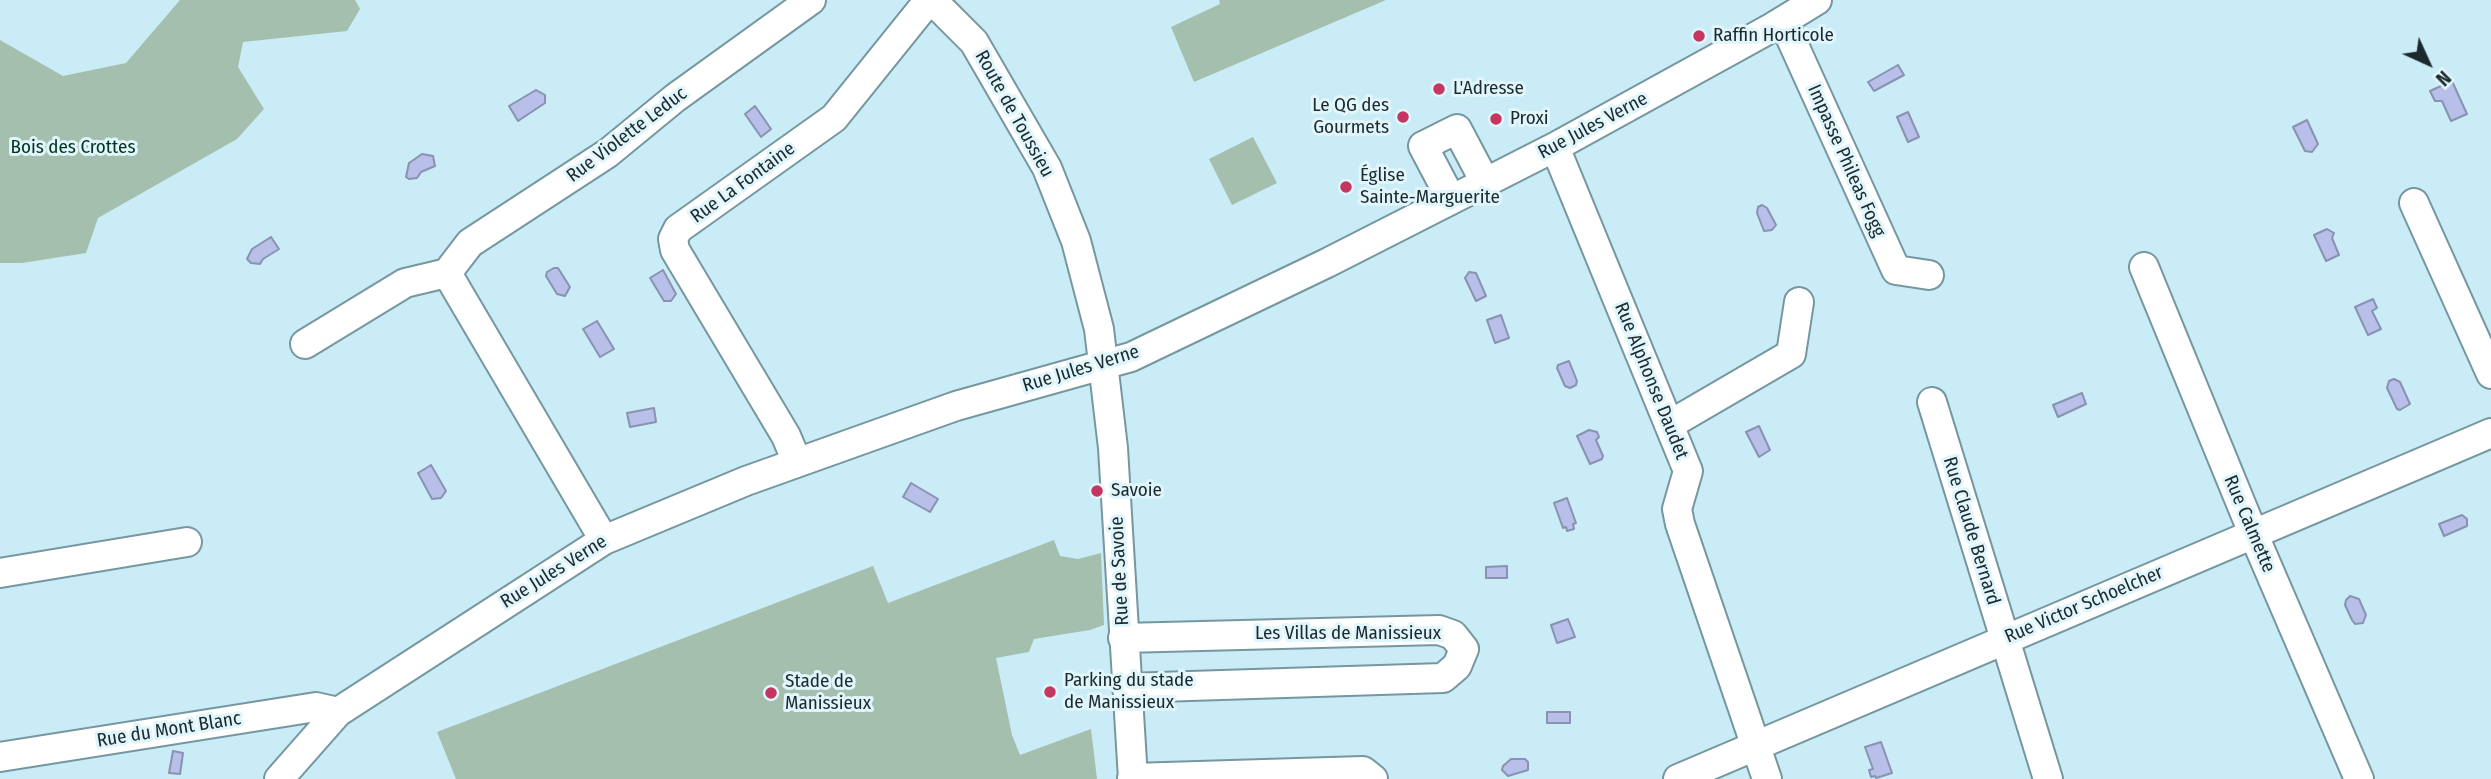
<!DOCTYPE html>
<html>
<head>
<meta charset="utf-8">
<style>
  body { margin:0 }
  #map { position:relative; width:2491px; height:779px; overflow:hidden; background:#c9ecf6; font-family:"Fira Sans Condensed",sans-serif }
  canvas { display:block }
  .north { position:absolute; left:2393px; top:28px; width:70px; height:70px; -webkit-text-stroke:5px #e1f6fc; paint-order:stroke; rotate:135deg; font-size:19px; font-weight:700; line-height:28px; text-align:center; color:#1c292d }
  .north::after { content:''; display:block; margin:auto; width:24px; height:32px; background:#1c292d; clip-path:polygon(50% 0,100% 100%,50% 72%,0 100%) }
</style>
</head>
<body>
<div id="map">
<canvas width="2491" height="779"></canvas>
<div class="north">N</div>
</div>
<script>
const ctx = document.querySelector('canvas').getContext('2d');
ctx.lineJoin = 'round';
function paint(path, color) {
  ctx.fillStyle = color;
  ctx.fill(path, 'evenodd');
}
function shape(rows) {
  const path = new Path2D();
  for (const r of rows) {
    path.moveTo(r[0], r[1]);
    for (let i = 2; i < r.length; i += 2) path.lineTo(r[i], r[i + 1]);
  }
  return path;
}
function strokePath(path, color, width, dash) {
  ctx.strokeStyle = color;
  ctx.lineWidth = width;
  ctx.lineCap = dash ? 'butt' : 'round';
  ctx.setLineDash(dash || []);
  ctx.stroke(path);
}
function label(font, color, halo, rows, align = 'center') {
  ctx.font = font + ' "Fira Sans Condensed",sans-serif';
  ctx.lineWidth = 6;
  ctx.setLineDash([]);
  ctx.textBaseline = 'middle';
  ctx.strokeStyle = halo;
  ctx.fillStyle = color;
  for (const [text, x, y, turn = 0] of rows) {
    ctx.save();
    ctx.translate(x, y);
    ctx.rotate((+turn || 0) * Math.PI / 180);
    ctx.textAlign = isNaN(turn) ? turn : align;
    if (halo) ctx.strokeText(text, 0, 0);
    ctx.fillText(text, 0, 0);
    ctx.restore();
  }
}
paint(shape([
  [180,0,355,0,360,9,347,31,243,42,238,67,264,109,237,139,98,218,86,253,22,263,0,263,0,40,63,76,126,63],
  [1219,0,1386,0,1194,82,1171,27,1220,4],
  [1253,137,1277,183,1232,205,1209,159],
  [1054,540,1060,556,1078,559,1101,553,1104,625,1090,630,1034,639,1029,652,996,658,1012,735,1020,755,1091,729,1097,779,456,779,437,732,873,566,888,603]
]), '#a5bfae');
const water = shape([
  [1898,65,1904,75,1874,91,1868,82,1898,65],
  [2452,81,2467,114,2451,121,2442,101,2435,101,2430,91,2452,81],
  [536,90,545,95,545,103,518,121,509,106,536,90],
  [755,106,771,129,761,137,745,114,755,106],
  [1908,112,1919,137,1908,142,1897,117,1908,112],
  [2307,120,2318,144,2312,152,2305,151,2293,127,2307,120],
  [422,154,433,156,435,166,421,172,417,178,409,179,406,177,409,163,422,154],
  [1762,205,1767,208,1776,225,1772,230,1764,231,1757,213,1758,207,1762,205],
  [2327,229,2334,233,2332,238,2339,255,2326,261,2314,235,2327,229],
  [271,237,279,249,263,259,260,264,251,263,247,259,252,249,271,237],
  [554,268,558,268,570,287,565,296,557,294,546,276,547,272,554,268],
  [663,270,676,294,671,301,664,301,650,278,663,270],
  [1469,272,1476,273,1486,296,1476,301,1465,278,1469,272],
  [2373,299,2377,308,2372,311,2381,329,2368,335,2355,307,2373,299],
  [1501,315,1509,338,1495,343,1487,320,1501,315],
  [597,321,614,349,600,357,583,329,597,321],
  [1569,361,1577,381,1576,385,1570,388,1565,386,1557,368,1558,365,1569,361],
  [2394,379,2400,382,2410,404,2400,410,2397,409,2387,388,2389,381,2394,379],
  [2082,393,2086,404,2058,417,2053,405,2082,393],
  [654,408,656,422,630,427,627,413,654,408],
  [1759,426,1770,450,1759,457,1746,432,1759,426],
  [1589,430,1597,432,1599,437,1596,440,1603,456,1602,459,1590,464,1577,436,1589,430],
  [431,465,446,491,441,498,432,499,418,473,431,465],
  [911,483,938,499,930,512,903,497,911,483],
  [1567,498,1576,523,1573,524,1574,529,1567,531,1566,527,1563,528,1554,503,1567,498],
  [2462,515,2467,519,2467,526,2444,536,2439,524,2462,515],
  [1507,566,1507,578,1486,578,1486,567,1507,566],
  [2350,596,2359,599,2366,615,2363,623,2355,624,2352,620,2345,605,2346,600,2350,596],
  [1568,619,1575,637,1557,643,1551,625,1568,619],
  [1547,712,1570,712,1570,723,1547,723,1547,712],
  [1881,742,1892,773,1876,778,1875,776,1871,777,1869,770,1873,769,1865,747,1881,742],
  [173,751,183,753,180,774,169,773,173,751],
  [1511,759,1525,759,1528,762,1528,770,1508,776,1502,770,1503,766,1511,759]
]);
paint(water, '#b8bfe8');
strokePath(water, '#8992b0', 2);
const minor = shape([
  [932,0,974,42,1047,168,1076,241,1099,329,1113,448,1133,779],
  [1783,21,1896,270,1929,275],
  [1555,147,1688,471,1677,509,1680,524,1767,779],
  [1451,199,1423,146,1457,129,1485,182],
  [2414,203,2491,374],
  [2144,267,2253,533,2359,779],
  [447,273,604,540],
  [305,344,405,283,447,273,470,243,608,153,675,98,811,0],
  [1932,402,2048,779],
  [1669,425,1791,354,1799,302],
  [797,462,786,436,675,250,673,239,678,229,834,118,929,0],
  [0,573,187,542],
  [1123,638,1439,630,1453,635,1464,649,1457,666,1443,678,1127,688],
  [0,757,316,707,338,712],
  [1132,778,1363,771,1373,779],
  [279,779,338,712,604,540,746,481,956,406,1131,357,1327,263,1555,147,1773,27,1817,0],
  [1678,779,2491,433]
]);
strokePath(minor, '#7697a0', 32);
strokePath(minor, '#fff', 28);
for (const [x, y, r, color] of [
  [1699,36,7,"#c53761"],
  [1439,89,7,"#c53761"],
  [1403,117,7,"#c53761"],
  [1496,119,7,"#c53761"],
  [1346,187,7,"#c53761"],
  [1097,491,7,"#c53761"],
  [1050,692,7,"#c53761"],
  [771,693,7,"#c53761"]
]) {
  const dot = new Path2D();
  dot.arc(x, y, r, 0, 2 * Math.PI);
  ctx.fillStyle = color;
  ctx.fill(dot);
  strokePath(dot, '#e1f6fc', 2.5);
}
label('19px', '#1c292d', '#e1f6fc', [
  ["Raffin Horticole",1713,36],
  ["L'Adresse",1453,89],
  ["Le QG des",1389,106,"right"],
  ["Gourmets",1389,128,"right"],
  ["Proxi",1510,119],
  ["Église",1360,176],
  ["Sainte-Marguerite",1360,198],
  ["Savoie",1111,491],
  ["Parking du stade",1064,681],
  ["de Manissieux",1064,703],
  ["Stade de",785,682],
  ["Manissieux",785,704]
], 'left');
label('19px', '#1c292d', '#e1f6fc', [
  ["Route de Toussieu",1014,114,61],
  ["Rue Jules Verne",1593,126,-28],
  ["Rue Violette Leduc",627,135,-37],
  ["Impasse Phileas Fogg",1846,161,66],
  ["Rue La Fontaine",743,183,-36],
  ["Rue Jules Verne",1081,369,-17],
  ["Rue Alphonse Daudet",1651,381,68],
  ["Rue Calmette",2249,524,67],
  ["Rue Claude Bernard",1971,531,73],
  ["Rue de Savoie",1120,571,-93],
  ["Rue Jules Verne",554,572,-32],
  ["Rue Victor Schoelcher",2084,605,-23],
  ["Les Villas de Manissieux",1348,634],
  ["Rue du Mont Blanc",169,730,-9]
]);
label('19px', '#00341b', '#e1f6fc', [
  ["Bois des Crottes",73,148]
]);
</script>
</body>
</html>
